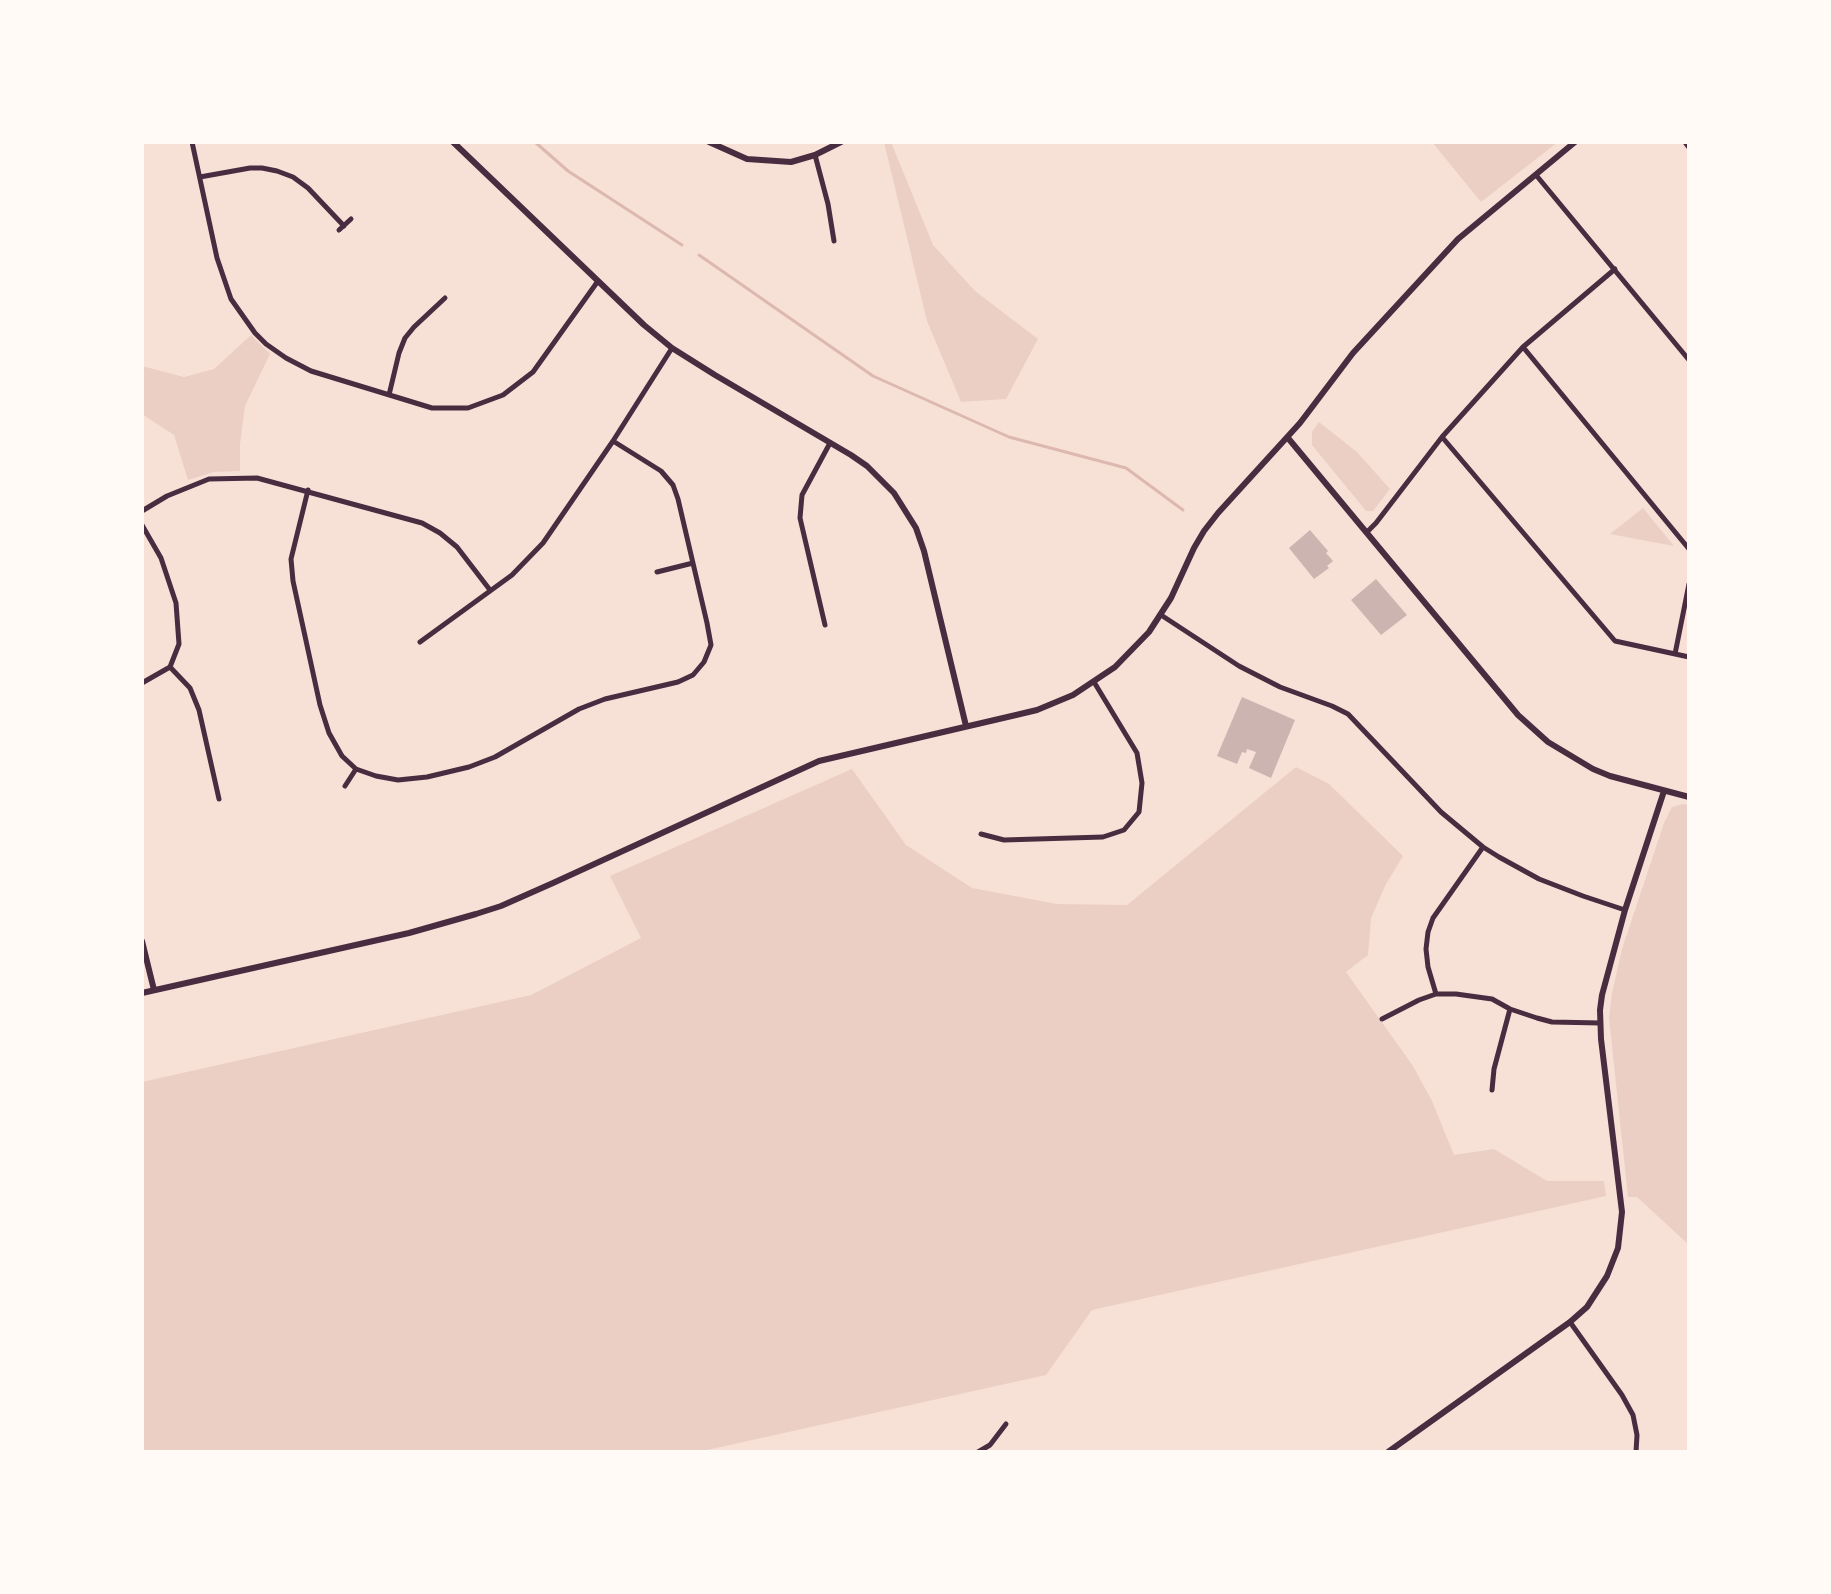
<!DOCTYPE html>
<html>
<head>
<meta charset="utf-8">
<style>
  body { margin:0 }
  #map { position:relative; width:1831px; height:1594px; overflow:hidden; background:#f7e1d7; font-family:"Archivo Narrow",sans-serif }
  canvas { display:block }
  .frame { position:absolute; inset:0; border:144px solid #fffaf5; pointer-events:none }
</style>
</head>
<body>
<div id="map">
<canvas width="1831" height="1594"></canvas>
<div class="frame"></div>
</div>
<script>
const ctx = document.querySelector('canvas').getContext('2d');
ctx.lineJoin = 'round';
function paint(path, color) {
  ctx.fillStyle = color;
  ctx.fill(path, 'evenodd');
}
function shape(rows) {
  const path = new Path2D();
  for (const r of rows) {
    path.moveTo(r[0], r[1]);
    for (let i = 2; i < r.length; i += 2) path.lineTo(r[i], r[i + 1]);
  }
  return path;
}
function strokePath(path, color, width, dash) {
  ctx.strokeStyle = color;
  ctx.lineWidth = width;
  ctx.lineCap = dash ? 'butt' : 'round';
  ctx.setLineDash(dash || []);
  ctx.stroke(path);
}
paint(shape([
  [884,142,891,142,933,245,975,291,1038,339,1006,399,961,402,927,321],
  [1432,142,1558,142,1481,202],
  [251,335,270,354,245,406,240,444,240,471,214,472,188,480,174,435,142,414,142,366,184,377,214,369],
  [1319,422,1357,452,1390,489,1373,511,1366,511,1312,445,1312,432],
  [1643,508,1674,546,1610,534],
  [1296,767,1329,784,1403,856,1386,884,1371,918,1368,955,1346,972,1413,1066,1432,1101,1454,1155,1494,1149,1547,1181,1604,1181,1606,1196,1092,1310,1046,1375,698,1452,142,1452,142,1082,531,995,641,938,610,876,852,769,906,845,972,888,1057,904,1127,905],
  [1683,804,1689,805,1689,1245,1637,1197,1628,1197,1609,1018,1612,993,1622,949,1664,823,1672,807]
]), '#ebcfc5');
strokePath(shape([
  [535,142,568,171,682,245],
  [699,255,873,376,1009,437,1126,468,1183,510]
]), '#dcb8b0', 3);
paint(shape([
  [1310,530,1328,551,1326,553,1333,561,1327,566,1329,568,1314,579,1289,548],
  [1376,579,1407,615,1381,635,1351,600],
  [1242,697,1295,720,1271,778,1249,768,1256,752,1247,749,1246,753,1242,752,1237,764,1217,756]
]), '#ccb4b1');
strokePath(shape([
  [192,142,217,258,231,299,255,333,266,344,286,358,311,371,432,408,468,408,503,395,533,372,598,281],
  [815,155,828,204,834,241],
  [1536,175,1689,360],
  [200,177,250,168,262,168,277,171,293,177,308,188,344,226],
  [339,230,351,219],
  [1523,347,1689,549],
  [389,395,399,353,405,338,414,327,445,298],
  [1442,437,1615,641,1689,657],
  [308,490,291,559,293,581,320,705,329,733,342,756,356,769,376,776,398,780,427,777,469,767,495,757,579,709,605,699,678,682,693,675,704,662,711,645,707,623,678,499,673,485,661,471,613,441],
  [142,511,167,496,209,479,257,478,422,523,440,533,457,547,490,590],
  [142,525,161,558,176,603,179,644,170,667,142,683],
  [1367,532,1376,523,1442,437,1523,347,1615,269],
  [657,572,693,563],
  [1161,615,1239,666,1280,687,1332,706,1348,714,1441,812,1483,847,1499,857,1539,879,1583,896,1625,910],
  [825,625,800,518,802,495,830,443],
  [420,642,512,575,543,543,613,441,672,348],
  [1675,654,1689,584],
  [170,667,190,688,199,710,219,799],
  [345,786,356,769],
  [981,834,1004,840,1103,837,1124,830,1139,812,1142,783,1137,753,1094,682],
  [1436,994,1428,967,1426,949,1428,932,1433,918,1483,847],
  [1382,1019,1419,1000,1436,994,1456,994,1492,999,1510,1009,1537,1018,1552,1022,1600,1023],
  [1492,1090,1494,1069,1510,1009],
  [1570,1322,1622,1395,1633,1415,1637,1435,1636,1452],
  [978,1452,990,1445,1006,1424]
]), '#4a2c40', 5);
strokePath(shape([
  [453,142,644,325,672,348,715,375,851,455,867,466,894,493,916,528,924,551,966,726],
  [709,142,747,159,791,162,815,155,841,142],
  [1288,438,1518,715,1548,742,1593,769,1610,776,1689,797],
  [142,941,154,990],
  [142,993,409,933,476,914,501,906,553,883,819,761,1016,715,1037,710,1073,695,1115,667,1149,632,1171,598,1194,548,1204,531,1218,513,1300,423,1353,353,1458,239,1575,142],
  [1388,1452,1570,1322,1587,1307,1607,1276,1618,1248,1622,1212,1601,1039,1600,1010,1602,995,1625,910,1664,791]
]), '#4a2c40', 6);
strokePath(shape([
  [1686,142,1689,146]
]), '#4a2c40', 7);
</script>
</body>
</html>
